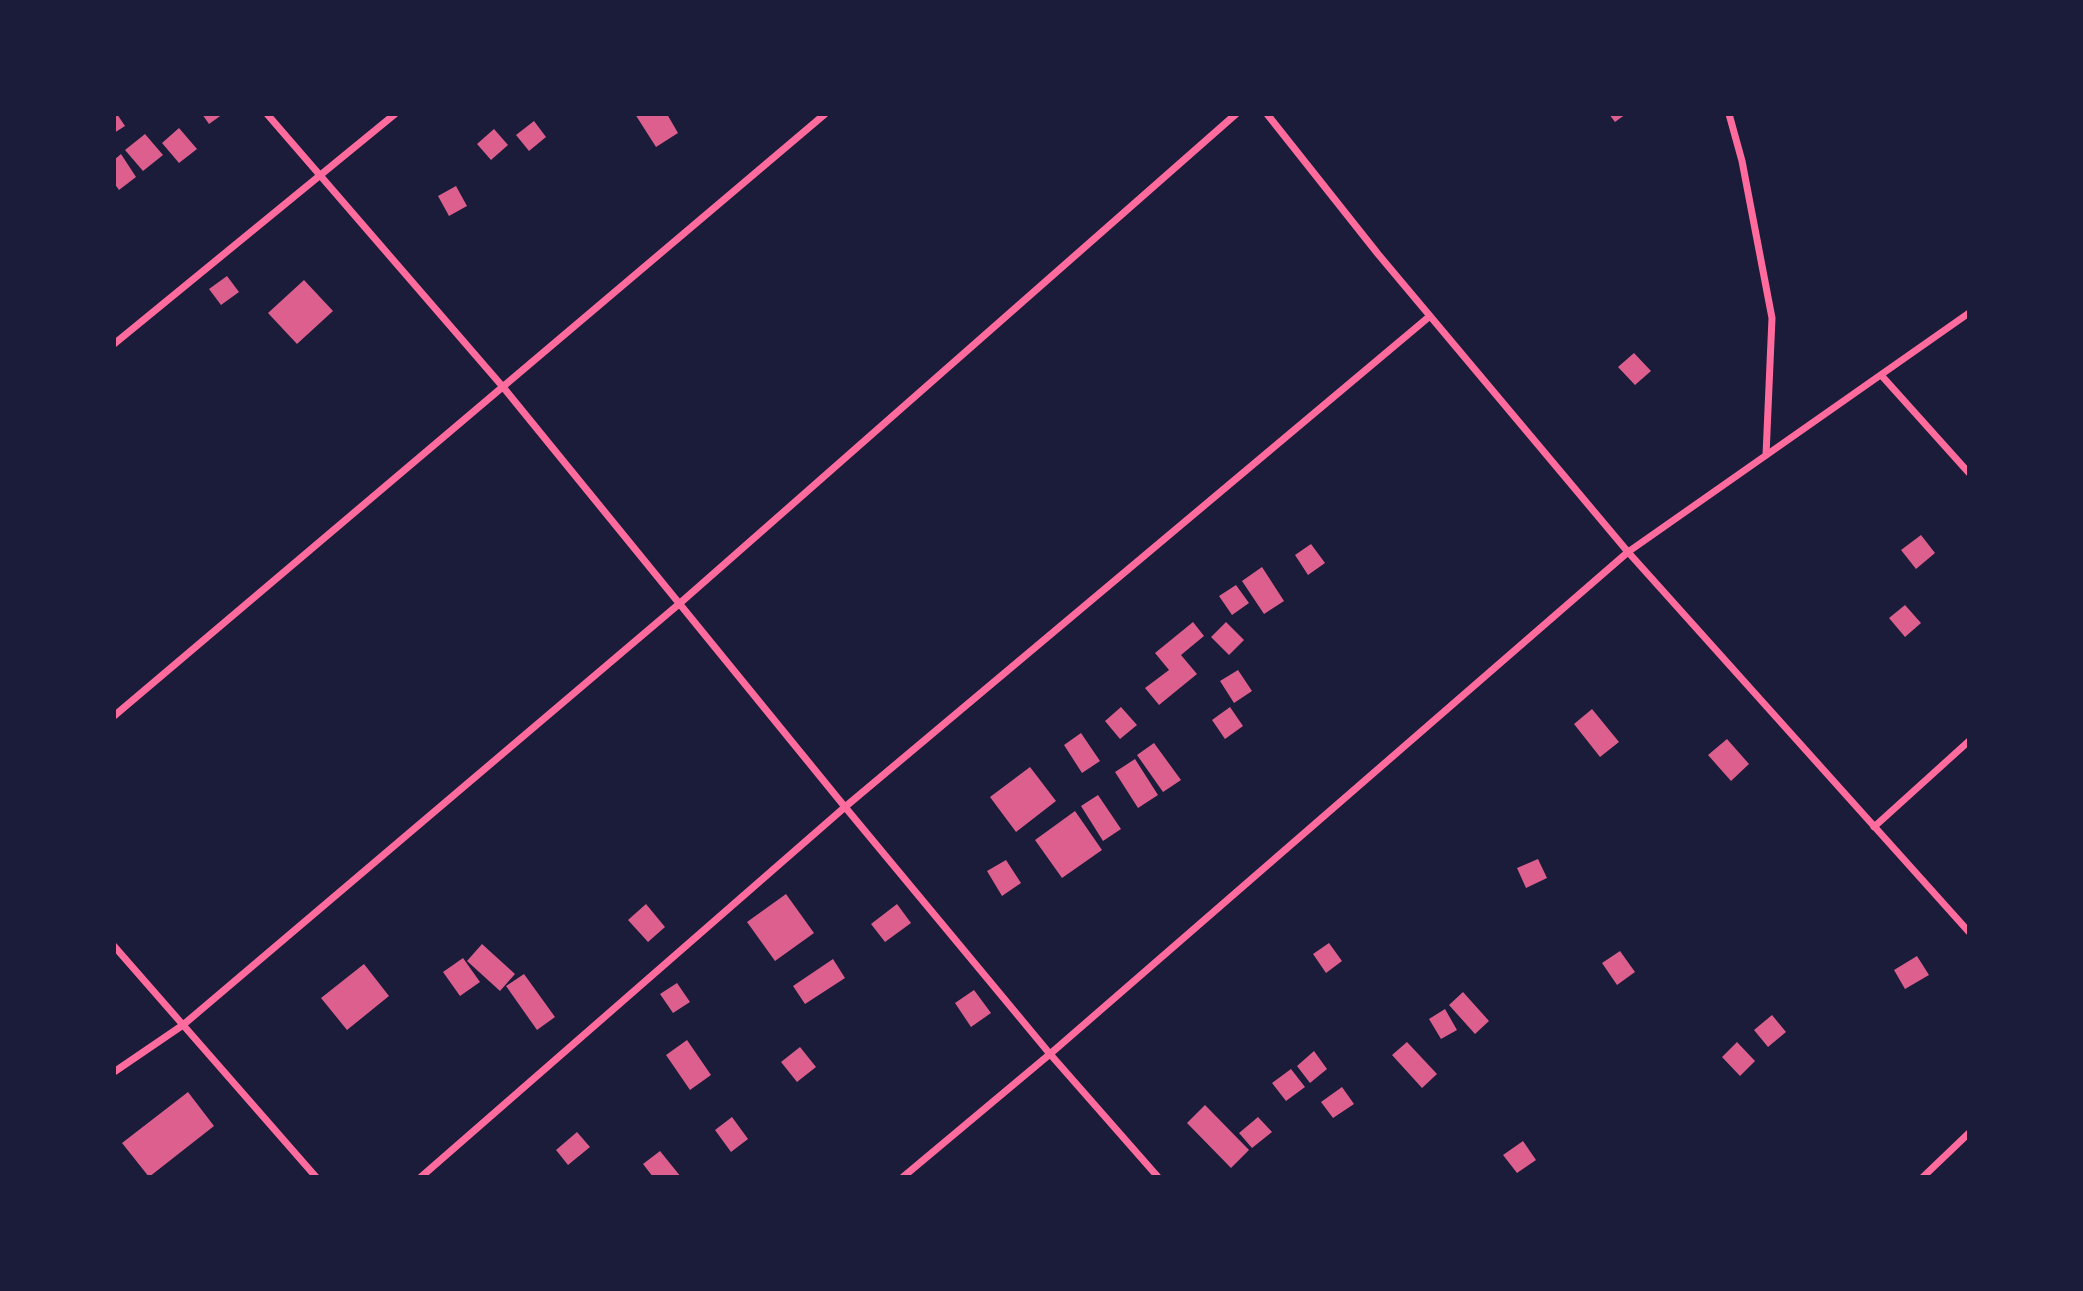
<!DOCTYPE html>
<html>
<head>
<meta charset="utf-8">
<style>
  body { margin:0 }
  #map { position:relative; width:2083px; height:1291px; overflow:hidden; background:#1b1b3a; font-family:"Sofia Sans Condensed",sans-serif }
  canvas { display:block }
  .frame { position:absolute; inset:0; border:116px solid #1b1b3a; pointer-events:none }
</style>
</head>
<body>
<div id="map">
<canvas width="2083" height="1291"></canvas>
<div class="frame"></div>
</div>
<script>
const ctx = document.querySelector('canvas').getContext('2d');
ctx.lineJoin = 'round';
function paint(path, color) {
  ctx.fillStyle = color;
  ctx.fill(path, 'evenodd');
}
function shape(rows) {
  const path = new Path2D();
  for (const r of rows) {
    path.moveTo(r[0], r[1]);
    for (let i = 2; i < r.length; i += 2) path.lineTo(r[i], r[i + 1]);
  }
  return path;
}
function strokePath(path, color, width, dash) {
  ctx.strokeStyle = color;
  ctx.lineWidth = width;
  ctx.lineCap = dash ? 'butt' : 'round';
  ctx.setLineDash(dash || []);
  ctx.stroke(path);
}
paint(shape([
  [114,114,117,114,125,126,114,133],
  [202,114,223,114,209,124],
  [635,114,667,114,678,133,656,147],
  [1609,114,1626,114,1615,122],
  [534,121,546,137,529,151,516,135],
  [179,128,197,149,179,163,162,143],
  [494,129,508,145,491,160,477,144],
  [145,134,163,155,143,171,125,150],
  [121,154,136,177,119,190,114,183,114,160],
  [456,186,467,206,449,216,438,196],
  [227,276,239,292,221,305,209,289],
  [304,280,333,311,297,344,268,313],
  [1634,353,1651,371,1635,385,1618,367],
  [1921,535,1935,553,1916,569,1901,550],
  [1311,544,1325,563,1308,575,1295,555],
  [1262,567,1284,601,1264,614,1242,581],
  [1236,585,1249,603,1232,615,1219,596],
  [1905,605,1921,623,1905,637,1889,618],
  [1193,622,1204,636,1181,655,1197,674,1159,705,1145,688,1169,670,1155,653],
  [1226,622,1244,640,1229,655,1211,637],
  [1238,670,1252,691,1234,703,1220,681],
  [1121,707,1137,725,1120,739,1105,721],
  [1230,707,1243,726,1225,739,1212,720],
  [1592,709,1619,742,1600,757,1574,724],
  [1081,733,1100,761,1082,773,1064,745],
  [1727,739,1749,764,1731,781,1708,755],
  [1154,743,1181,780,1163,792,1137,755],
  [1135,759,1158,795,1138,808,1115,772],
  [1030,767,1056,801,1016,832,990,797],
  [1098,795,1121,829,1103,841,1081,806],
  [1075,811,1102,850,1062,878,1035,840],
  [1538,859,1547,878,1526,888,1517,868],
  [1006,860,1021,883,1002,896,987,871],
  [786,894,814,933,775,961,747,922],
  [646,904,665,927,648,942,628,920],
  [897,904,911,923,885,942,871,924],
  [1329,943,1342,961,1326,973,1313,954],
  [482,944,515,974,500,991,467,961],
  [1620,951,1635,972,1617,985,1602,963],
  [1917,956,1929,975,1905,989,1894,970],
  [463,958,480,982,460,996,443,972],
  [833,959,845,978,805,1004,793,986],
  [364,964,389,996,347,1030,321,998],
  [524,974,555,1017,537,1030,506,986],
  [677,983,690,1002,673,1013,660,994],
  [974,990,991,1013,971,1027,955,1003],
  [1463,992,1489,1021,1475,1034,1449,1005],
  [1445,1009,1457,1030,1441,1039,1429,1019],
  [1772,1015,1786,1032,1768,1047,1754,1030],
  [687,1040,711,1075,690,1090,666,1055],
  [1407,1042,1437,1074,1422,1088,1392,1055],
  [1737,1042,1755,1061,1740,1076,1722,1057],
  [800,1047,816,1067,797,1082,781,1062],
  [1314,1051,1327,1069,1310,1083,1297,1066],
  [1291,1069,1305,1087,1286,1101,1272,1083],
  [1342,1087,1354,1104,1333,1118,1321,1102],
  [188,1092,214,1126,149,1177,122,1143],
  [1205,1105,1249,1150,1231,1168,1187,1123],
  [732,1117,748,1139,731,1152,715,1130],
  [1258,1117,1272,1132,1252,1148,1239,1133],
  [577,1132,590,1147,568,1165,556,1150],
  [1523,1141,1536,1160,1517,1173,1503,1155],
  [660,1151,681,1177,653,1177,643,1164]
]), '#dd5f8e');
strokePath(shape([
  [267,114,503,387,845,807,1050,1054,1158,1177],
  [1267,114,1378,254,1628,552,1969,932],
  [1729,114,1742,161,1772,318,1766,455],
  [114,344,395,114],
  [1881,375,1969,473],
  [114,716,825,114],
  [1874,827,1969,741],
  [114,946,316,1177],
  [114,1072,183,1025,679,604,1236,114],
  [421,1177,845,807,1430,316],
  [903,1177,1050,1054,1628,552,1969,313],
  [1923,1177,1969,1133]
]), '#ff6b9d', 7);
</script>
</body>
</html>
